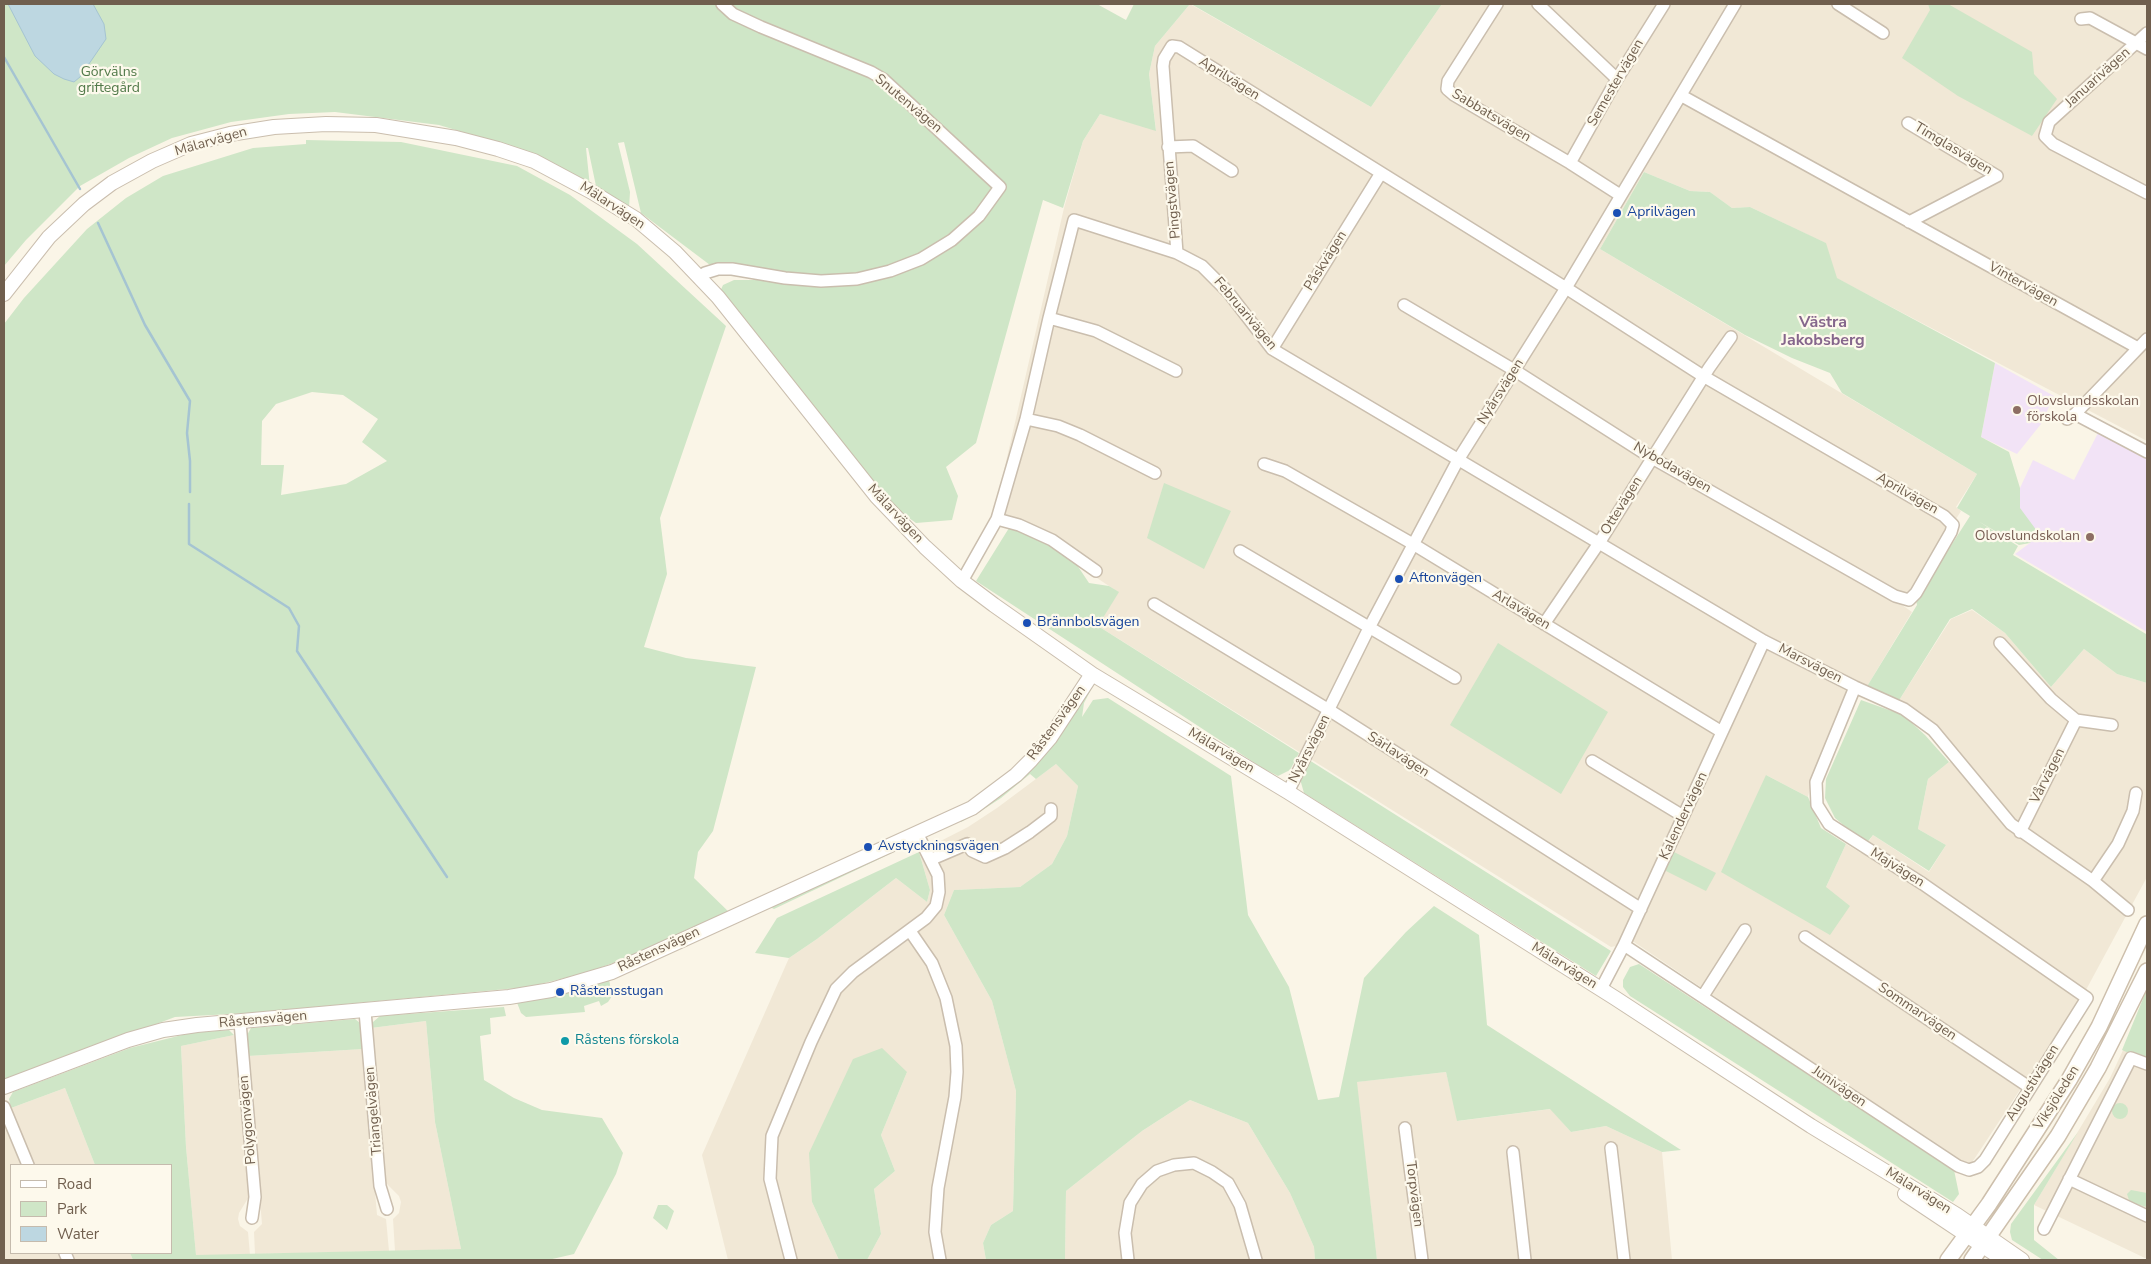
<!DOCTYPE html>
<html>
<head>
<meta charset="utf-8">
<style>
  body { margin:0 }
  #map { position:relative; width:2151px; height:1264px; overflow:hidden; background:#faf5e7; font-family:"Nunito Sans",sans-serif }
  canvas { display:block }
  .frame { position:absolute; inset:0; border:5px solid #705f4e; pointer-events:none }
  .legend { position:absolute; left:10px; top:1164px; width:162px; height:90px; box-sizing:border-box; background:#fdf9ec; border:1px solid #c5bbad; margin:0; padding:6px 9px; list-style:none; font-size:15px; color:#705f4e }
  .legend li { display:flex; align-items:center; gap:10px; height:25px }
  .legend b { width:25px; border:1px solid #c5bbad }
</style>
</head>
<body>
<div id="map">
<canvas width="2151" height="1264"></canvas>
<div class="frame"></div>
<ul class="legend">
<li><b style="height:6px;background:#fff"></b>Road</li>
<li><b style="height:14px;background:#cfe6c7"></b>Park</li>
<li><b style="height:14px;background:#bdd7e1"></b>Water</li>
</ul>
</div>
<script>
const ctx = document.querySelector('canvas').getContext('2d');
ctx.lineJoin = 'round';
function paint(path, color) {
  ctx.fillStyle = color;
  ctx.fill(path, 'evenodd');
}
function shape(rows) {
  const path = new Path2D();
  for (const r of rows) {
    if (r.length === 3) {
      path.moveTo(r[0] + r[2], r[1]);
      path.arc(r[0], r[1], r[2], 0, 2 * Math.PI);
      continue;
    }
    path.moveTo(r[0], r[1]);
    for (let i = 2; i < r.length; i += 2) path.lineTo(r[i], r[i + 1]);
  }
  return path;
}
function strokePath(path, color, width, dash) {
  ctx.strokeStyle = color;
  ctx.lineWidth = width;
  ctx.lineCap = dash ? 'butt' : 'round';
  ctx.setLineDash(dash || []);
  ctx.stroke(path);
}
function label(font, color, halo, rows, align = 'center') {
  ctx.font = font + ' "Nunito Sans",sans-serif';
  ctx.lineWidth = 4.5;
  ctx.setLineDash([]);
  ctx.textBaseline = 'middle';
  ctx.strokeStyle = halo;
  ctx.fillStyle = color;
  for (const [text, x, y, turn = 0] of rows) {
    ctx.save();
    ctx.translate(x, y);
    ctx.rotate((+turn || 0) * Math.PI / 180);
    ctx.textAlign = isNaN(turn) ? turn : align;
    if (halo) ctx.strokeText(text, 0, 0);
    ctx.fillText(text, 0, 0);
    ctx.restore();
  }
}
paint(shape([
  [1190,4,1371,107,1442,4,2147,4,2147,441,1836,278,1825,243,1750,207,1732,208,1710,192,1690,191,1644,172,1600,249,1977,474,1956,507,1961,511,1902,605,1912,612,1866,688,1851,682,1813,774,1808,797,1766,775,1826,887,1846,844,1861,853,1873,835,1929,872,1946,845,1918,829,1928,779,1949,762,1959,759,1898,702,1951,619,1972,610,2005,633,2051,687,2084,649,2117,674,2147,683,2147,877,2087,988,1971,1164,1960,1162,1634,942,1611,947,1098,626,1118,592,995,510,1064,208,1083,141,1100,114,1156,130,1149,74,1155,46],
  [1056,764,1078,786,1067,836,1052,864,1020,887,954,890,944,915,992,1001,1016,1091,1013,1211,991,1225,983,1243,986,1260,867,1260,881,1234,874,1189,895,1171,881,1135,907,1072,812,1202,839,1260,728,1260,702,1155,789,958,817,939,896,878,927,902,930,890,919,852,968,827,997,808],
  [2147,999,2147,1259,2034,1205,2110,1078],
  [426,1021,435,1122,461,1249,395,1251,393,1219,399,1213,401,1202,399,1196,385,1182,371,1028],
  [234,1035,237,1041,250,1195,239,1213,238,1219,240,1226,248,1232,250,1255,196,1255,186,1147,181,1046],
  [363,1049,377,1215,386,1219,389,1251,255,1254,254,1232,262,1224,248,1056],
  [1446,1072,1458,1121,1551,1109,1571,1132,1606,1126,1662,1152,1672,1260,1377,1260,1356,1082],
  [65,1088,95,1165,34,1165,11,1108],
  [1190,1100,1248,1123,1290,1193,1314,1247,1315,1260,1065,1260,1066,1191,1142,1131],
  [7,1129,22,1165,11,1165,11,1253,59,1253,63,1260,4,1260,4,1130],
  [71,1253,130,1253,133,1260,74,1260]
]), '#f1e8d6');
paint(shape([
  [1995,363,2054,396,2041,424,2017,454,1981,437],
  [2099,431,2147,457,2147,632,2015,554,2030,543,2019,508,2020,488,2033,460,2074,480]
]), '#f2e3f6');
paint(shape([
  [4,4,1097,4,1126,20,1134,4,1190,4,1155,46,1149,74,1156,131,1100,114,1083,141,1063,208,1043,200,976,443,946,467,958,496,952,520,916,523,895,508,719,294,723,285,734,280,754,280,741,265,721,269,710,265,641,213,624,142,618,143,630,192,629,208,596,186,588,148,586,148,590,187,499,143,439,125,335,112,289,114,231,122,172,138,129,158,80,186,26,240,4,266],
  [1191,4,1442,4,1371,107],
  [1928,4,1948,4,2032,52,2034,74,2057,99,2032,136,1958,96,1902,58,1930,10],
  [306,140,401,142,517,166,570,195,637,244,726,326,660,518,667,574,644,647,686,658,756,667,713,831,698,852,694,878,732,915,644,952,585,973,528,987,250,1013,175,1017,4,1081,4,324,24,298,87,229,126,198,163,176,253,148,306,144],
  [312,392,343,395,378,419,362,442,387,461,346,484,281,495,284,465,261,465,262,421,276,404],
  [1644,172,1690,191,1710,192,1732,208,1750,207,1826,243,1837,278,1995,363,1981,437,2009,452,2020,488,2020,508,2037,531,2030,543,2019,545,1978,521,2018,546,2013,555,2146,634,2147,683,2117,674,2084,649,2051,687,2005,633,1972,609,1950,619,1898,702,1866,688,1917,605,1916,600,1970,516,1957,508,1977,474,1842,393,1830,373,1792,358,1745,335,1600,249],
  [1164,483,1231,511,1204,569,1147,538],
  [1009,528,1033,537,1073,559,1089,583,1109,586,1119,592,1098,626,1299,753,1290,770,1278,776,1264,769,976,581],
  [1498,643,1608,712,1561,794,1450,725],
  [1094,684,1084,703,1082,717,1093,700,1108,698,1231,776,1248,915,1289,987,1318,1100,1339,1097,1364,978,1406,932,1434,906,1479,935,1487,1025,1681,1150,1662,1152,1606,1126,1571,1132,1550,1109,1457,1121,1446,1072,1357,1082,1377,1260,1315,1260,1314,1247,1290,1193,1248,1123,1190,1100,1142,1131,1066,1191,1065,1260,986,1260,983,1243,991,1225,1013,1211,1016,1091,992,1001,944,915,954,890,1020,887,1052,864,1067,836,1078,786,1056,764,1036,779,1030,774,1001,798,978,813,961,822,959,817,997,794],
  [1861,700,1903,715,1925,735,1949,762,1928,779,1918,829,1946,845,1929,871,1873,835,1866,844,1835,818,1825,798,1826,779],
  [1309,760,1611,951,1596,976,1304,793,1300,779],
  [1766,775,1808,797,1821,828,1846,844,1826,887,1850,906,1830,935,1721,872],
  [907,841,913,843,774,909,768,906],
  [919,852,930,890,927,902,896,878,817,939,789,958,755,953,777,918],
  [1674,852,1716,873,1706,891,1664,870],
  [1639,964,1954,1170,1959,1194,1953,1202,1630,996,1623,987,1623,980,1630,967],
  [609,979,612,996,608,1002,601,1006,599,1001,584,1006,585,1012,526,1017,521,1013,516,1000],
  [2147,989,2147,1061,2122,1050],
  [504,1007,506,1016,490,1018,491,1034,480,1036,484,1080,514,1098,542,1110,602,1118,623,1153,616,1174,574,1254,548,1260,133,1260,130,1253,171,1253,171,1165,95,1165,65,1088,11,1108,9,1099,13,1092,130,1048,190,1033,229,1030,234,1035,181,1046,186,1147,196,1255,461,1249,435,1122,426,1021,371,1028,373,1022,380,1016],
  [355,1019,360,1023,363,1049,248,1056,246,1037,251,1028],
  [882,1048,907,1072,881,1135,895,1171,874,1189,881,1234,867,1260,839,1260,812,1202,809,1153,853,1059],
  [2120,1111,8],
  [2078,1132,2034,1205,2034,1240,2059,1260,2043,1260,2012,1240,2010,1232,2011,1224],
  [2131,1190,2147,1193,2147,1207,2136,1204,2129,1200,2127,1194],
  [658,1205,667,1205,674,1211,667,1230,653,1218]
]), '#cfe6c7');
const water = shape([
  [8,4,93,4,104,24,106,39,80,77,74,82,64,79,54,74,35,56,8,4]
]);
paint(water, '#bdd7e1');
strokePath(water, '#a5c4d2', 1);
strokePath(shape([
  [4,57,80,189],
  [98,223,145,325,190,401,187,433,190,461,190,492],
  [189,504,189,544,289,608,299,626,297,651,447,877]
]), '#a5c4d2', 2.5);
const minor = shape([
  [1497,4,1448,81,1447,89,1454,95,1570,163,1620,195],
  [1538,4,1617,79],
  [1838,4,1883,33],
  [2081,19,2090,18,2147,49],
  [2147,33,2049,122,2045,136,2053,144,2147,193],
  [1682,96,2138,348],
  [1908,123,1997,176],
  [1168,147,1193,146,1232,171],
  [1570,163,1617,79,1664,4],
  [1909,222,1997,176],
  [1177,253,1163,66,1164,59,1172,46,1179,47,1566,288,1703,376,1944,516,1953,525,1951,532,1916,593,1909,600,1895,596,1652,458,1514,370,1404,305],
  [699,278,705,273,718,269,732,269,785,278,821,281,857,279,890,271,921,259,952,240,979,216,1000,187,883,79,871,72,761,27,733,14,722,4],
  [1049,318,1096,331,1176,371],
  [1272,349,1381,173],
  [2075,414,2147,452],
  [1026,419,1058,426,1080,435,1155,473],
  [2067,419,2075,414,2147,339],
  [1264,464,1285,471,1413,544,1722,732],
  [997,519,1019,525,1052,540,1096,571],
  [1240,551,1455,678],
  [962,581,997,519,1026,419,1049,318,1074,220,1177,253,1202,266,1228,292,1272,349,1764,641,1855,687,1904,709,1933,730,2011,824,2093,881,2128,910],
  [1154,604,1329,710,1641,909],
  [1544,624,1599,543,1709,368,1731,337],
  [2000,643,2051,699,2076,720,2112,725],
  [1592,761,1683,816],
  [1288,792,1369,628,1458,460,1566,288,1735,4],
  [2020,832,2076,720],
  [932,859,967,844,972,851,985,857,1005,848,1030,832,1051,816,1051,809],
  [2093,881,2118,844,2133,811,2136,793],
  [910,931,932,963,946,998,956,1046,957,1072,955,1097,938,1188,935,1232,940,1260],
  [1805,937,2029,1087],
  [1624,945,1958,1166,1969,1170,1978,1167,1985,1160,2087,998,1923,884,1829,824,1817,805,1816,782,1855,687],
  [1601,989,1624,945,1764,641],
  [1703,996,1745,930],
  [365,1011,380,1186,387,1209],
  [240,1022,255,1197,252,1218],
  [4,1107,28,1165],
  [1405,1128,1422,1260],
  [1611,1148,1624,1260],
  [1513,1152,1525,1260],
  [2069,1179,2147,1216],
  [2044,1229,2131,1058,2147,1064],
  [65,1253,68,1260],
  [791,1260,770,1179,772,1136,811,1042,836,989,853,972,926,918,936,906,939,892,938,875,917,833],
  [1128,1260,1125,1233,1130,1203,1142,1184,1157,1171,1174,1165,1194,1163,1212,1172,1228,1183,1240,1205,1256,1260]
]);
const tertiary = shape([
  [4,294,49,237,84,204,112,183,152,161,191,144,230,134,274,127,326,124,376,125,456,138,498,149,534,161,592,192,636,219,675,252,718,297,877,497,925,547,962,581,994,605,1092,674,1288,792,1615,998,1811,1126,1957,1215,2022,1260],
  [4,1087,128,1040,163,1030,197,1025,509,997,551,990,612,972,972,808,1016,775,1031,760,1050,738,1092,674],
  [1905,1194,2004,1260]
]);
const secondary = shape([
  [1948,1260,1989,1204,2069,1080,2099,1027,2147,924],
  [1972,1260,2058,1136,2098,1068,2147,971]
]);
strokePath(minor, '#cabeae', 14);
strokePath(tertiary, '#cabeae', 16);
strokePath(secondary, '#cdbfac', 18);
strokePath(minor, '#fff', 11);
strokePath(tertiary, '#fff', 14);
strokePath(secondary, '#fff', 15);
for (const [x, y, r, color] of [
  [1617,213,5,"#1a4fb4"],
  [2017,410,5,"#8d6e63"],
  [2090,537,5,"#8d6e63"],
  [1399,579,5,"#1a4fb4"],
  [1027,623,5,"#1a4fb4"],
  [868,847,5,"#1a4fb4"],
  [560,992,5,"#1a4fb4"],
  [565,1041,5,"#0f9aa8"]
]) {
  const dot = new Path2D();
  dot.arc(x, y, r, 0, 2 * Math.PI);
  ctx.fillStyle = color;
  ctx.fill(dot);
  strokePath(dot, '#fdf9ec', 2);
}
label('14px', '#527a4a', '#fdf9ec', [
  ["Görvälns",109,73],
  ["griftegård",109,89]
]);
label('14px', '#705f4e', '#fdf9ec', [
  ["Januarivägen",2098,78,-42],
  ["Aprilvägen",1229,79,32],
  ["Semestervägen",1616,83,-60],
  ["Snutenvägen",908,104,40],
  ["Sabbatsvägen",1491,116,31],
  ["Mälarvägen",211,142,-16],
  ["Timglasvägen",1953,149,31],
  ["Pingstvägen",1173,200,-95],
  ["Mälarvägen",612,206,33],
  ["Påskvägen",1326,261,-58],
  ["Vintervägen",2023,285,29],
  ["Februarivägen",1245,314,50],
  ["Nyårsvägen",1501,392,-58],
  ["Nybodavägen",1672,468,30],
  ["Aprilvägen",1907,494,30],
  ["Ottevägen",1622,506,-58],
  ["Mälarvägen",895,514,47],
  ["Arlavägen",1521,610,31],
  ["Marsvägen",1810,664,27],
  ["Råstensvägen",1057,723,-54],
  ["Nyårsvägen",1310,749,-63],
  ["Mälarvägen",1221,751,31],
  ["Särlavägen",1398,755,33],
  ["Vårvägen",2048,776,-63],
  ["Kalendervägen",1684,816,-65],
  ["Majvägen",1897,868,32],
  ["Råstensvägen",659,950,-25],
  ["Mälarvägen",1564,966,32],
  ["Sommarvägen",1917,1012,34],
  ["Råstensvägen",263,1020,-5],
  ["Augustivägen",2033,1083,-58],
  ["Junivägen",1839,1087,34],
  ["Viksjöleden",2057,1098,-58],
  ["Triangelvägen",374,1111,-95],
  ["Polygonvägen",248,1120,-95],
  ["Mälarvägen",1918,1191,32],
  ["Torpvägen",1414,1194,83]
]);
label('14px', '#164399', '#fdf9ec', [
  ["Aprilvägen",1627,213],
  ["Aftonvägen",1409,579],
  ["Brännbolsvägen",1037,623],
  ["Avstyckningsvägen",878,847],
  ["Råstensstugan",570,992]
], 'left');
label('14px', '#785e54', '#fdf9ec', [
  ["Olovslundsskolan",2027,402],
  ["förskola",2027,418],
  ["Olovslundskolan",2080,537,"right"]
], 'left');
label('14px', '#0d838f', '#fdf9ec', [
  ["Råstens förskola",575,1041]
], 'left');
label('bold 16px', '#85668c', '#fdf9ec', [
  ["Västra",1823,323],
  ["Jakobsberg",1823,341]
]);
</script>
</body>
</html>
